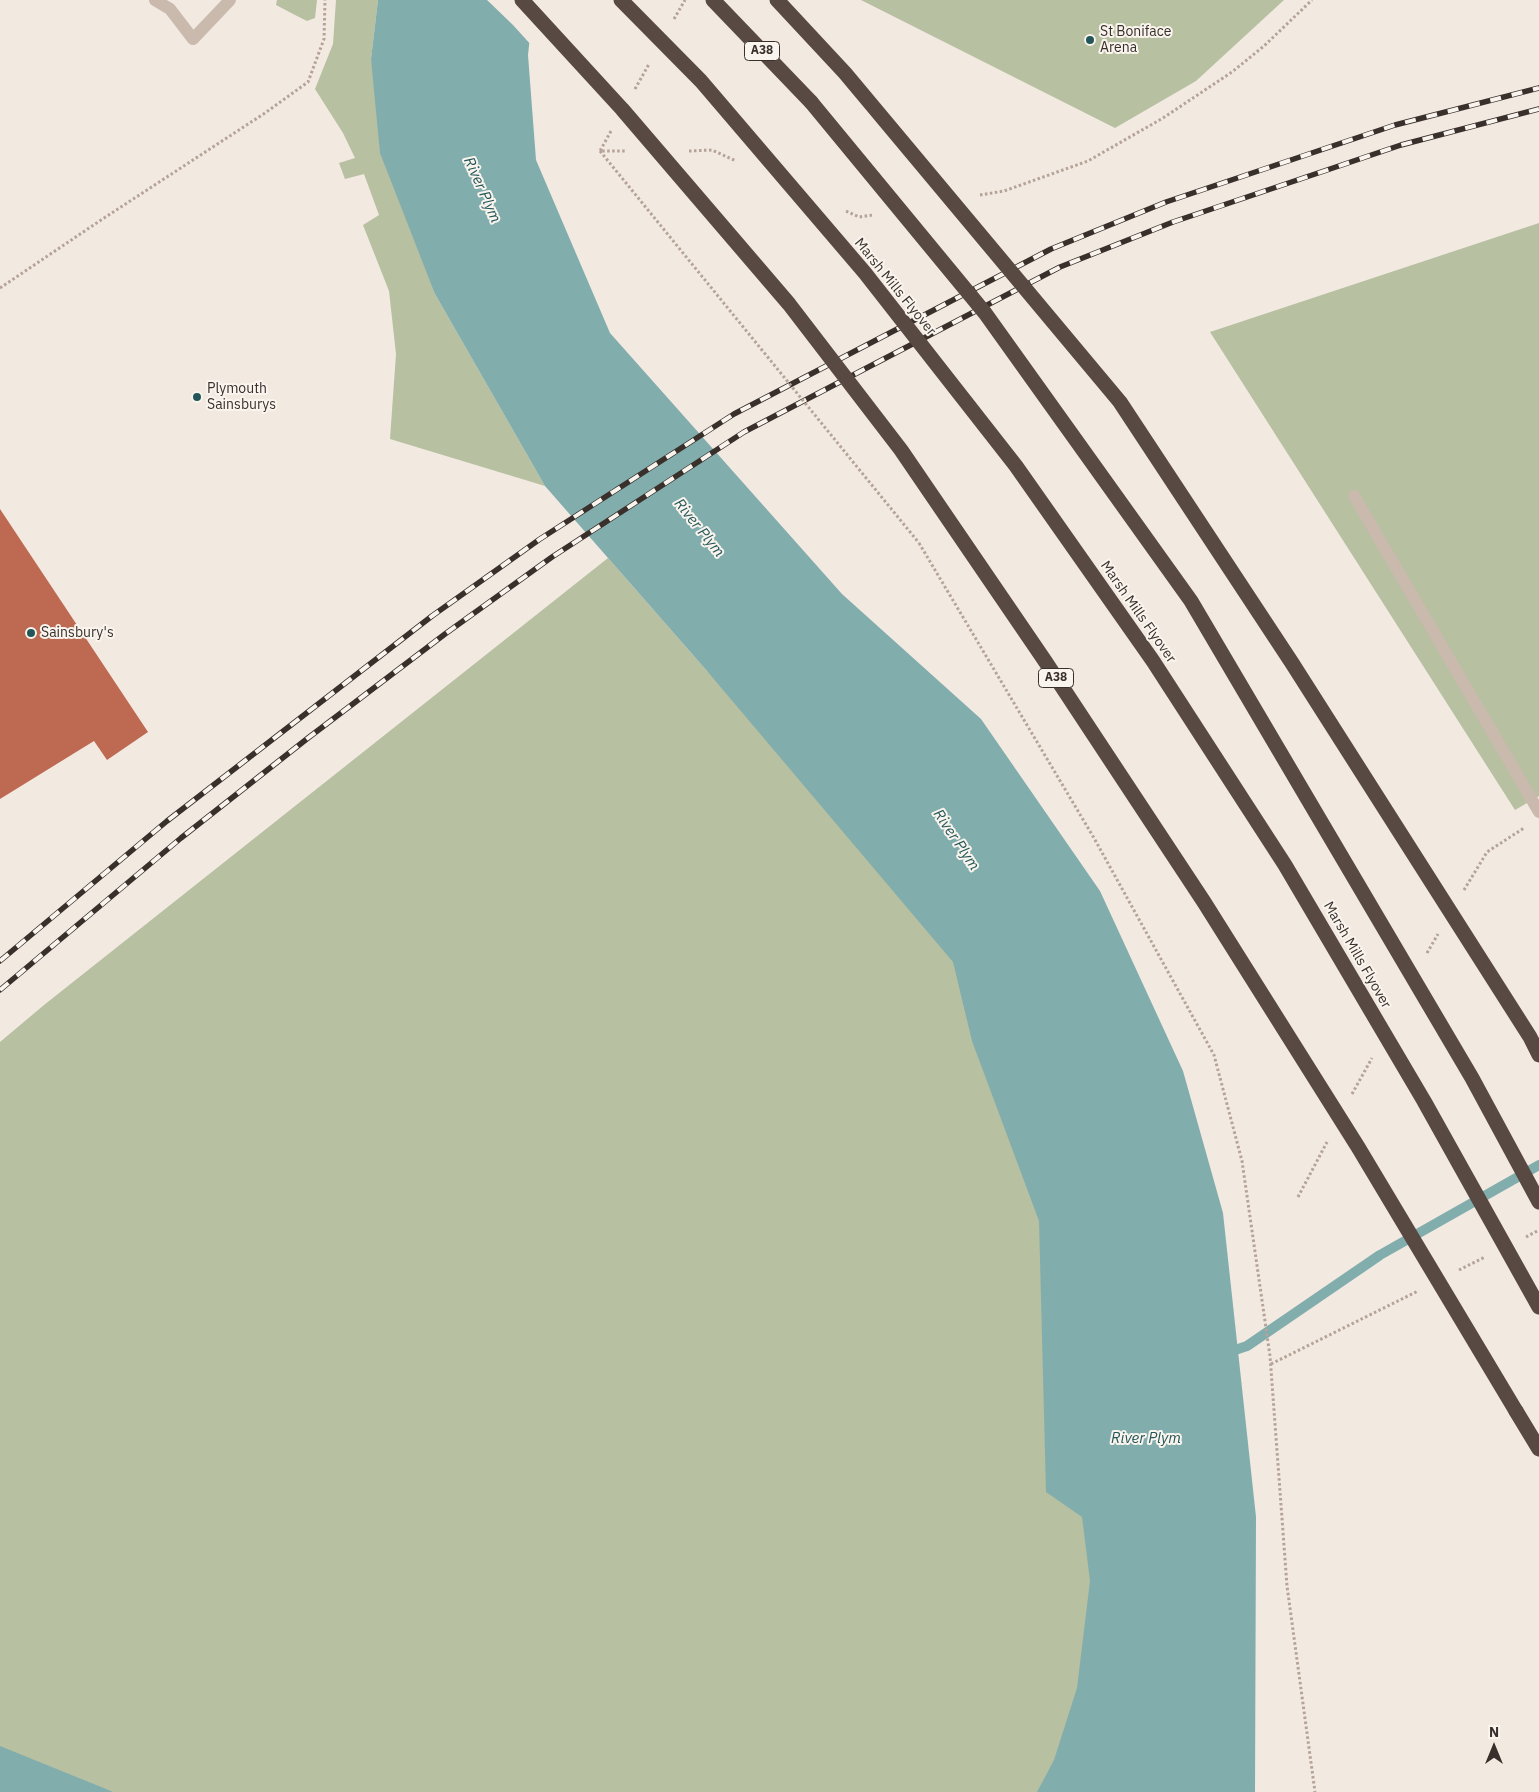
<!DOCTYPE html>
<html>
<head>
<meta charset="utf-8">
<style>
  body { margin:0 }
  #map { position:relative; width:1539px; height:1792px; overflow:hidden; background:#f2e9e1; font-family:"IBM Plex Sans",sans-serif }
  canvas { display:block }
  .north { position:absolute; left:1469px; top:1722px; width:50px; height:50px; -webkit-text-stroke:4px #f9f4ed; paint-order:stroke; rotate:0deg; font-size:14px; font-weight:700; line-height:20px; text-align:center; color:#392f2b }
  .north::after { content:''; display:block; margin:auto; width:18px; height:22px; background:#392f2b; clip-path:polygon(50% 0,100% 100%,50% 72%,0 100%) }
</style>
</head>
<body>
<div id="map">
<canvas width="1539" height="1792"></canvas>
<div class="north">N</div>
</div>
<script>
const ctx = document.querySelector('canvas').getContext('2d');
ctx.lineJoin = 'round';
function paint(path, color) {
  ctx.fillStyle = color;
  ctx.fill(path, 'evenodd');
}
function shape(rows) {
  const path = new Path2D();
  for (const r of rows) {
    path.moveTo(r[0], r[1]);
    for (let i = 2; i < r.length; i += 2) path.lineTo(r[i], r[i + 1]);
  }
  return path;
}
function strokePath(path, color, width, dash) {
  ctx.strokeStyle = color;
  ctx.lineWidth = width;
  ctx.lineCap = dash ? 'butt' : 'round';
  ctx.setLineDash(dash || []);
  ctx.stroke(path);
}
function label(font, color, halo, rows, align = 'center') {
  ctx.font = font + ' "IBM Plex Sans",sans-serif';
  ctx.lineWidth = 4;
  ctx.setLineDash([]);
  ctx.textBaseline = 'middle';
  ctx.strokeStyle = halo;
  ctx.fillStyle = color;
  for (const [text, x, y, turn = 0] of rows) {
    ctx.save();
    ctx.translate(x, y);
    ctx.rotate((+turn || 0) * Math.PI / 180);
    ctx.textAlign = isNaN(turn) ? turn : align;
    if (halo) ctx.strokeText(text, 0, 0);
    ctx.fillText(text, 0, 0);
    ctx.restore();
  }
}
paint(shape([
  [277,0,317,0,315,18,307,21,297,16,276,5],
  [336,0,378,0,371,59,435,294,545,486,390,439,396,354,389,291,363,225,379,215,364,174,345,179,339,163,355,158,343,133,315,89,333,44],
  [861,0,1284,0,1196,81,1115,128],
  [1539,223,1539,796,1515,810,1210,332],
  [608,558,707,671,914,864,1120,1286,1094,1792,0,1792,0,1042,44,1005]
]), '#b7c0a1');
paint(shape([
  [378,0,534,0,528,55,536,160,610,333,842,594,981,719,1100,891,1183,1071,1223,1213,1256,1517,1255,1792,1037,1792,1054,1760,1077,1688,1090,1581,1082,1517,1046,1492,1039,1221,972,1041,953,962,707,671,545,486,435,294,380,153,371,59],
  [0,1746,106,1789,113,1792,0,1792]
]), '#82adad');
paint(shape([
  [487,0,537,0,532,46,513,25]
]), '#f2e9e1');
strokePath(shape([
  [1226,1353,1247,1346,1380,1255,1539,1165]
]), '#82adad', 10);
paint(shape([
  [0,509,148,732,107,760,94,741,0,799]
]), '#be6a53');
strokePath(shape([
  [674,19,685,0],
  [635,89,649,64],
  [611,131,600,151,625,151],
  [689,151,712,150,736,161],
  [980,195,1004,191,1088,161,1163,118,1232,72,1264,46,1312,0],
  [846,211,859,217,873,215],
  [0,288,101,220,265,113,308,82,324,39,325,0],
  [919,543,1094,838,1214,1055,1242,1161,1270,1356,1287,1586,1315,1792],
  [1464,890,1487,852,1524,828],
  [1427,953,1438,934],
  [1352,1094,1372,1058],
  [1298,1197,1327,1142],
  [1526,1237,1539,1230],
  [1459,1270,1485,1257],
  [1271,1364,1418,1291]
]), '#b5a397', 3, [2.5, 2.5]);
strokePath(shape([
  [155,0,170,9,193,39,230,0],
  [1354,496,1539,812]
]), '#cab9ad', 12);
strokePath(shape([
  [713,0,811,102],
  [1516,1411,1539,1449]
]), '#594943', 15);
const rail = shape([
  [0,961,167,821,432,616,540,539,734,414,1051,249,1166,202,1395,125,1539,88],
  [0,990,181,838,308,738,445,634,552,557,744,432,1060,267,1173,222,1401,145,1539,109]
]);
strokePath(rail, '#392f2b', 5.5);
strokePath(rail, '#f9f4ed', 4, [11]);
strokePath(shape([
  [600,151,919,543]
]), '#b5a397', 3, [2.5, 2.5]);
strokePath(shape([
  [522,0,622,109,789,304,901,450,1045,661,1204,902,1358,1147,1516,1411],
  [621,0,701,81,865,273,1016,466,1153,661,1285,865,1424,1101,1539,1307],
  [777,0,845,73,1120,402,1292,663,1530,1037,1539,1055],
  [811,102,985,313,1191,601,1472,1078,1539,1202]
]), '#594943', 15);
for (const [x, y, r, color] of [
  [1090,40,5,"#235658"],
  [197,397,5,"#235658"],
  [31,633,5,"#235658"]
]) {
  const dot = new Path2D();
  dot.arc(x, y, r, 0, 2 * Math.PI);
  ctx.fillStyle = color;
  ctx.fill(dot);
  strokePath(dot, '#f9f4ed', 2);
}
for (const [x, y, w] of [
  [762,51,35],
  [1056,678,35]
]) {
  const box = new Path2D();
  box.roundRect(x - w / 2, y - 9.5, w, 19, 4);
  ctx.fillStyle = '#f9f4ed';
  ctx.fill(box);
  strokePath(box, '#392f2b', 1);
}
label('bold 12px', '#392f2b', null, [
  ["A38",762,51],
  ["A38",1056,678]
]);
label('14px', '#392f2b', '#f9f4ed', [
  ["St Boniface",1100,32],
  ["Arena",1100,48],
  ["Plymouth",207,389],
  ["Sainsburys",207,405],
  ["Sainsbury's",41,633]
], 'left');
label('14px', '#392f2b', '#f9f4ed', [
  ["Marsh Mills Flyover",895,287,51],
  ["Marsh Mills Flyover",1138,612,55],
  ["Marsh Mills Flyover",1357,955,60]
]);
label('italic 15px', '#235658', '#f9f4ed', [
  ["River Plym",482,190,66],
  ["River Plym",699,528,51],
  ["River Plym",956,840,56],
  ["River Plym",1146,1439]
]);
</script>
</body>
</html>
